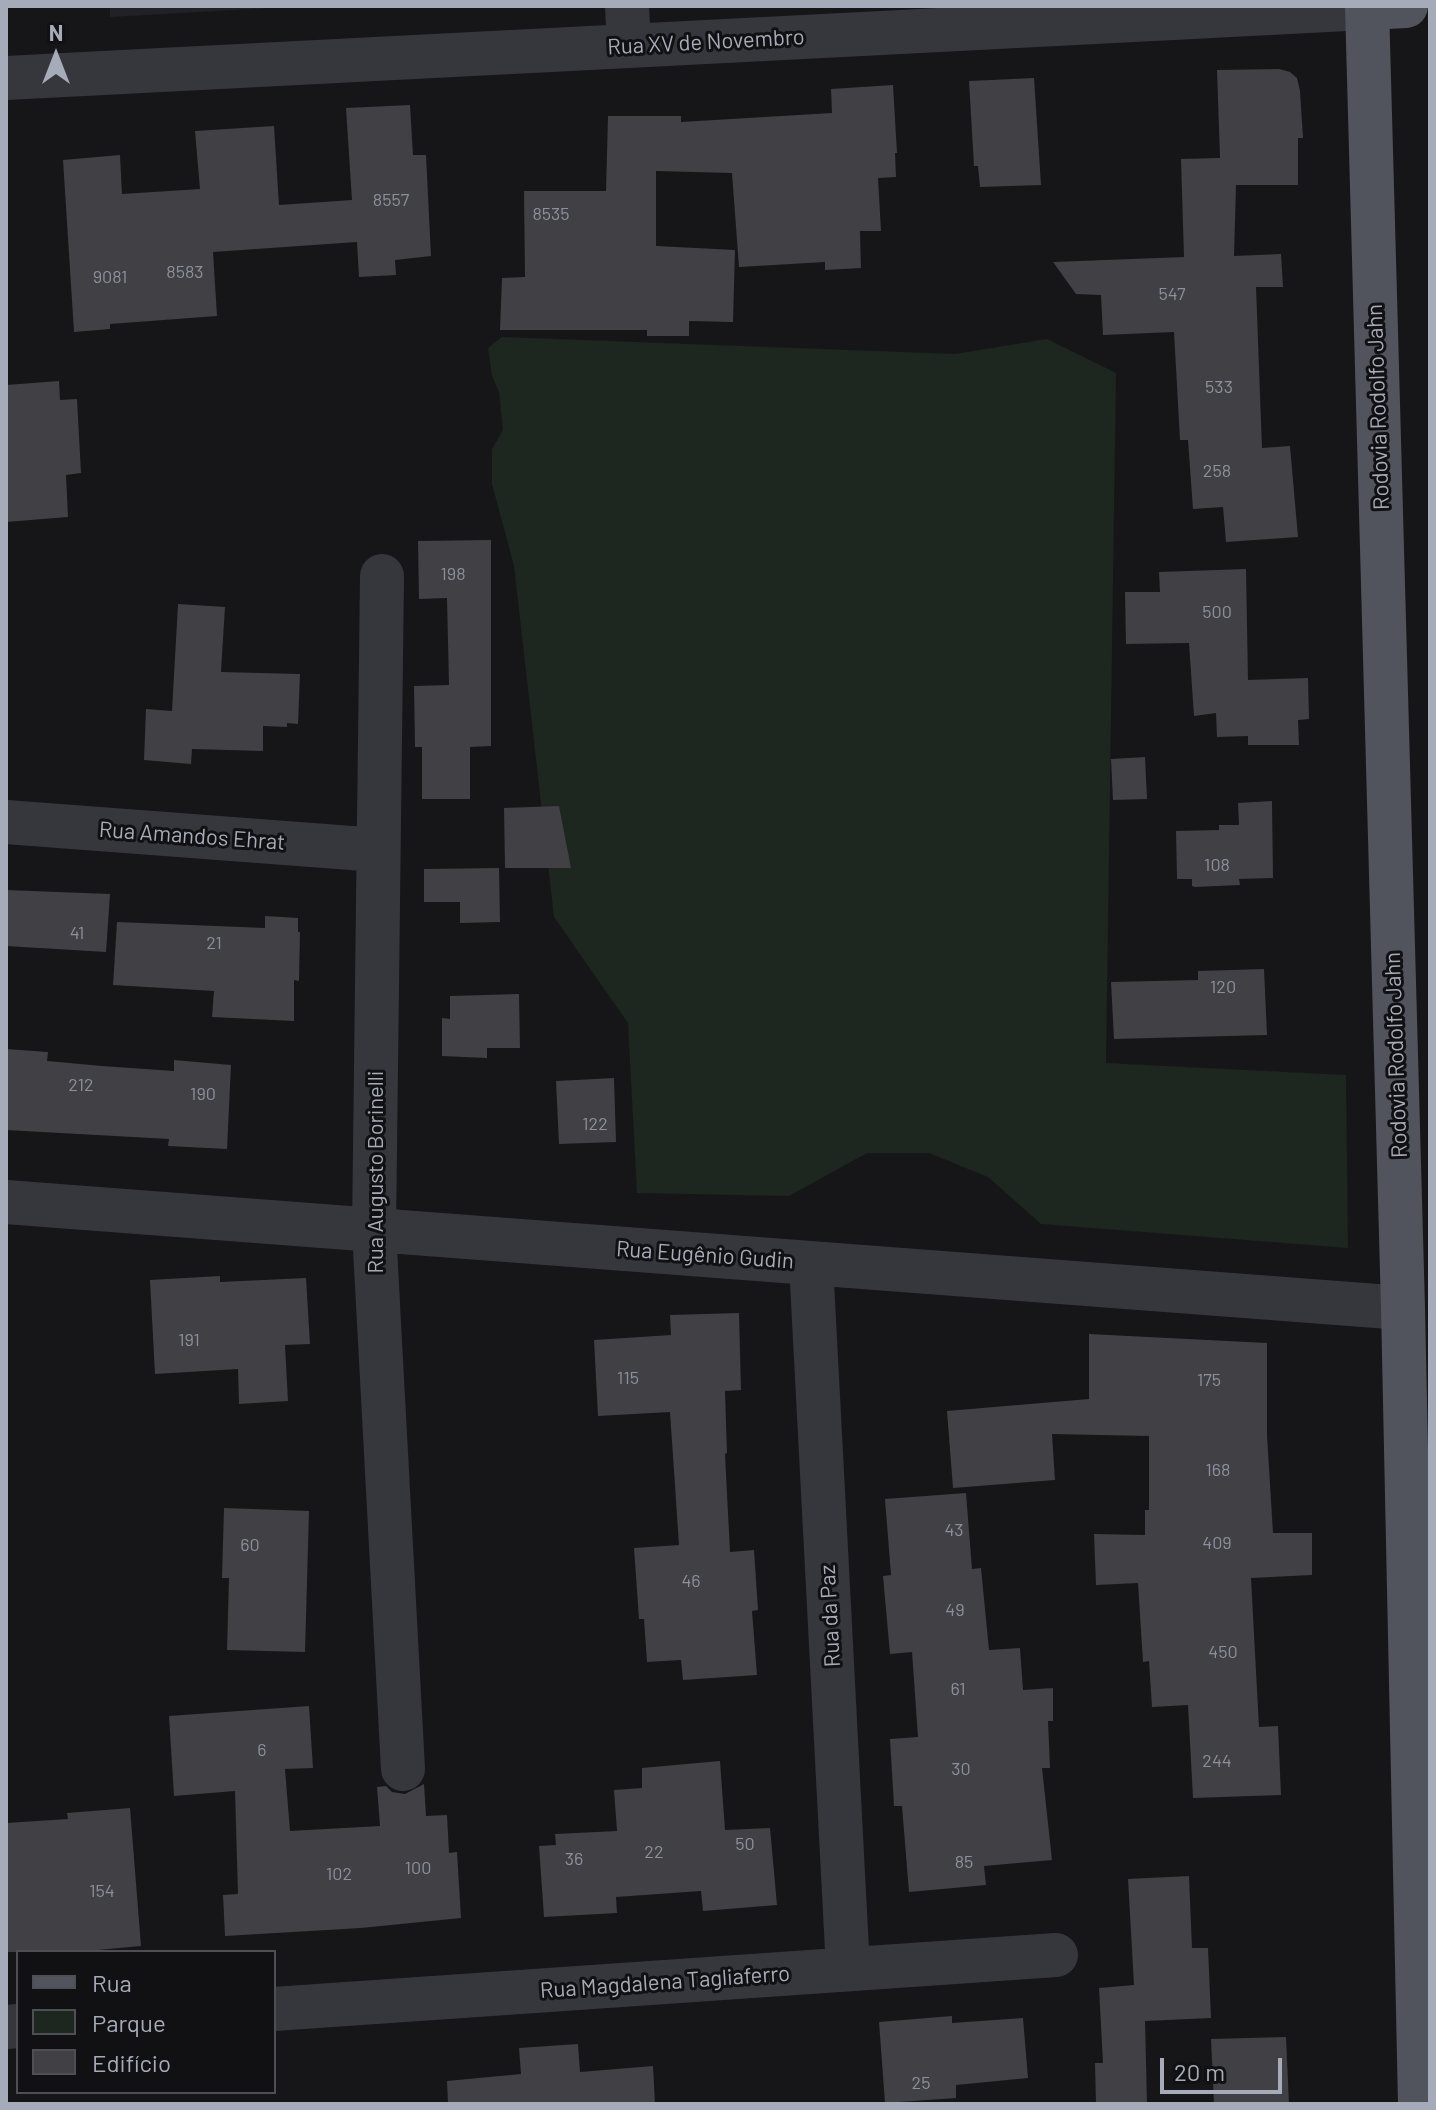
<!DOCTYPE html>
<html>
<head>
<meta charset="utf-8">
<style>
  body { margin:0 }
  #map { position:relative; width:1436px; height:2110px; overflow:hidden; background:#161618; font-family:Barlow,sans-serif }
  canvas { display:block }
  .frame { position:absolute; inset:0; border:8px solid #a6abb9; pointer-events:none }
  .legend { position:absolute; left:16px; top:1950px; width:260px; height:144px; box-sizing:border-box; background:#111113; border:2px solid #4d4f55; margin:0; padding:10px 14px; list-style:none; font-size:24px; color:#a6abb9 }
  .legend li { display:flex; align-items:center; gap:16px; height:40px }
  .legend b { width:40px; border:2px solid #4d4f55 }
  .north { position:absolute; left:16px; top:16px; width:80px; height:80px; -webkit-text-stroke:6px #111113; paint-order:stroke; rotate:0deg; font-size:22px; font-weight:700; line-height:32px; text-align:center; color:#a6abb9 }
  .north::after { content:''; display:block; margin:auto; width:28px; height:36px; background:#a6abb9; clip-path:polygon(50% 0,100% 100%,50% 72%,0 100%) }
  .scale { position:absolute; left:1160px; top:2058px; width:122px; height:36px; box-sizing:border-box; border:4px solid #a6abb9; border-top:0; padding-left:10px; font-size:24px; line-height:28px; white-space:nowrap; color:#a6abb9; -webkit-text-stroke:6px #111113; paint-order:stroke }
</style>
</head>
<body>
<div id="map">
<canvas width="1436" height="2110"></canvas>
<div class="frame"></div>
<ul class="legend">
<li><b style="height:10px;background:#52545d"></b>Rua</li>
<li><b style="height:22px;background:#1d261f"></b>Parque</li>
<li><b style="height:22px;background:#404045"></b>Edifício</li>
</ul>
<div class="north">N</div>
<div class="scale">20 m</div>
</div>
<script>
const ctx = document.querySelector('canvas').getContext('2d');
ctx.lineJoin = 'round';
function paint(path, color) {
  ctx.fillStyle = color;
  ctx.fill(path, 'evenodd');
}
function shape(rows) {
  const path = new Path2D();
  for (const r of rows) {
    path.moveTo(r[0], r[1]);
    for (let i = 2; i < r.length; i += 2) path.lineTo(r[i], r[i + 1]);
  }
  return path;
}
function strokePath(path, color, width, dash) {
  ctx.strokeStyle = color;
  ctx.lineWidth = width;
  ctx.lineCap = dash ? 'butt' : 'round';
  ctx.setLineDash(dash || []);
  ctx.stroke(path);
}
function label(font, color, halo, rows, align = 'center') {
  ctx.font = font + ' Barlow,sans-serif';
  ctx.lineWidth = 6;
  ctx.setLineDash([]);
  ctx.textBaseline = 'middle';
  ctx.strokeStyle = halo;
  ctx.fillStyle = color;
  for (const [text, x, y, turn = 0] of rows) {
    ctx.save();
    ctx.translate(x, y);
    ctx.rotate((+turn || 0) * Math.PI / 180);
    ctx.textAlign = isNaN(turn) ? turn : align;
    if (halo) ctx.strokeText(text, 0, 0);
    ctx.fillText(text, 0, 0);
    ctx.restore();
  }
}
paint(shape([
  [110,6,305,6,110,17]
]), '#222125');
paint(shape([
  [502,337,955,354,1047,339,1116,373,1106,1063,1346,1075,1348,1248,1041,1224,988,1177,929,1153,867,1153,789,1196,637,1193,628,1023,554,917,514,566,492,484,492,449,503,430,499,392,492,376,488,348]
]), '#1d261f');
paint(shape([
  [1279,69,1290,72,1297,78,1300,91,1303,138,1298,138,1298,185,1236,185,1234,256,1281,254,1283,287,1256,287,1262,448,1290,446,1298,537,1226,542,1223,507,1193,509,1188,440,1180,440,1174,332,1103,335,1101,295,1076,294,1053,262,1184,257,1181,159,1220,158,1217,70],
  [1034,78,1041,185,980,187,978,166,974,166,969,81],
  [893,85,897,153,895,153,896,177,878,178,881,231,860,231,861,268,825,270,825,262,739,267,732,173,656,171,656,246,735,250,733,322,689,321,689,336,647,336,647,330,500,330,502,278,525,277,524,191,606,191,608,116,681,116,681,122,832,113,831,89],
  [410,105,413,155,426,155,431,256,395,260,396,275,359,277,357,242,213,252,217,316,110,324,110,329,74,332,63,160,120,155,122,194,200,189,195,131,274,126,279,205,352,200,346,108],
  [59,381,60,400,77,399,81,473,66,475,68,517,6,522,6,385],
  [491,540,491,746,470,747,470,799,422,799,422,747,415,747,414,686,449,685,447,598,419,599,418,541],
  [1246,569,1248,680,1308,678,1309,719,1298,720,1299,745,1248,745,1248,736,1217,737,1216,713,1194,716,1189,643,1126,644,1125,592,1160,592,1159,572],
  [178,604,225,607,221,672,300,674,298,724,287,723,287,727,263,726,263,751,192,749,191,764,144,760,146,709,172,711],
  [1145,757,1147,799,1113,800,1111,759],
  [1272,801,1273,878,1239,879,1240,885,1195,887,1192,886,1192,879,1177,879,1176,831,1219,830,1219,825,1239,825,1238,803],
  [559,806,571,868,505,868,504,808],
  [499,868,500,922,460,923,460,902,424,902,424,869],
  [6,890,110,894,106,952,6,946],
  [265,916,298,918,298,932,300,932,299,981,294,980,294,1021,212,1017,214,991,113,985,117,922,265,928],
  [1264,969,1267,1035,1114,1039,1111,982,1198,980,1198,971],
  [519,994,520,1048,487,1048,487,1058,442,1056,442,1018,450,1019,450,996],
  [6,1049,48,1052,47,1061,102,1066,174,1071,174,1060,231,1065,227,1149,168,1146,169,1139,6,1130],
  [614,1078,616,1142,559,1144,556,1081],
  [220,1276,220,1282,306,1278,310,1344,285,1345,288,1401,239,1404,238,1369,155,1374,150,1280],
  [739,1313,741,1390,725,1391,727,1453,725,1454,730,1552,754,1550,758,1610,752,1611,757,1675,683,1680,681,1660,647,1662,644,1619,639,1619,634,1548,679,1545,670,1412,598,1416,594,1340,671,1335,670,1315],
  [1089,1334,1267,1343,1267,1435,1273,1533,1312,1533,1312,1575,1251,1578,1259,1727,1278,1726,1281,1795,1193,1798,1188,1705,1152,1707,1149,1661,1143,1662,1138,1583,1096,1585,1094,1534,1145,1535,1145,1510,1149,1510,1149,1436,1052,1434,1055,1480,953,1488,947,1411,1089,1399],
  [966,1493,972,1569,981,1568,989,1650,1020,1648,1023,1690,1053,1688,1053,1721,1048,1721,1050,1768,1042,1768,1052,1860,984,1866,986,1885,909,1892,902,1806,894,1806,890,1739,918,1737,912,1652,890,1654,883,1576,891,1575,885,1499],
  [224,1508,309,1511,305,1652,227,1650,229,1578,222,1578],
  [309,1706,313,1768,285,1769,290,1831,380,1826,377,1787,386,1786,392,1792,405,1794,424,1784,426,1816,447,1815,449,1853,457,1852,461,1918,361,1928,225,1936,223,1895,238,1894,235,1791,174,1796,169,1716],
  [720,1761,725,1830,770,1828,777,1905,703,1911,701,1891,616,1897,617,1913,544,1917,539,1846,556,1845,555,1834,617,1831,614,1790,642,1788,642,1768],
  [130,1808,141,1946,77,1952,6,1952,6,1823,68,1819,67,1813],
  [1189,1876,1192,1948,1208,1948,1211,2018,1145,2021,1147,2104,1096,2104,1095,2063,1103,2063,1099,1988,1134,1985,1128,1879],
  [952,2016,952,2023,1023,2018,1028,2078,956,2085,956,2098,885,2103,879,2022],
  [1286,2037,1289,2104,1214,2104,1211,2039],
  [578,2044,580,2072,653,2066,655,2104,448,2104,447,2081,521,2074,519,2048]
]), '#404045');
strokePath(shape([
  [627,6,629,46],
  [6,78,1367,8],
  [382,576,374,1230,403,1769],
  [6,822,378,850],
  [6,1202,1403,1308],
  [811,1263,848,1969],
  [274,2009,1056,1955],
  [6,2027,18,2026]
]), '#36373d', 44);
strokePath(shape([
  [1367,6,1403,1308,1420,2104],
  [1367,8,1406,6]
]), '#52545d', 44);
label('18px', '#8c909c', null, [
  ["8557",391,200],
  ["8535",551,214],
  ["8583",185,272],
  ["9081",110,277],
  ["547",1172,294],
  ["533",1219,387],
  ["258",1217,471],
  ["198",453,574],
  ["500",1217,612],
  ["108",1217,865],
  ["41",77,933],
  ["21",214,943],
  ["120",1223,987],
  ["212",81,1085],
  ["190",203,1094],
  ["122",595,1124],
  ["191",189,1340],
  ["115",628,1378],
  ["175",1209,1380],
  ["168",1218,1470],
  ["43",954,1530],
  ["409",1217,1543],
  ["60",250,1545],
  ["46",691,1581],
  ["49",955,1610],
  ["450",1223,1652],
  ["61",958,1689],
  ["6",262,1750],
  ["244",1217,1761],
  ["30",961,1769],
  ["50",745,1844],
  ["22",654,1852],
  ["36",574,1859],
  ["85",964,1862],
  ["100",418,1868],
  ["102",339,1874],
  ["154",102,1891],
  ["25",921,2083]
]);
label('22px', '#a6abb9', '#111113', [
  ["Rua XV de Novembro",706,42,-3],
  ["Rodovia Rodolfo Jahn",1378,407,-92],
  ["Rua Amandos Ehrat",192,836,4],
  ["Rodovia Rodolfo Jahn",1396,1055,-92],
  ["Rua Augusto Borinelli",376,1172,-90],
  ["Rua Eugênio Gudin",705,1255,4],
  ["Rua da Paz",830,1616,-93],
  ["Rua Magdalena Tagliaferro",665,1982,-4]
]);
</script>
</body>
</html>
